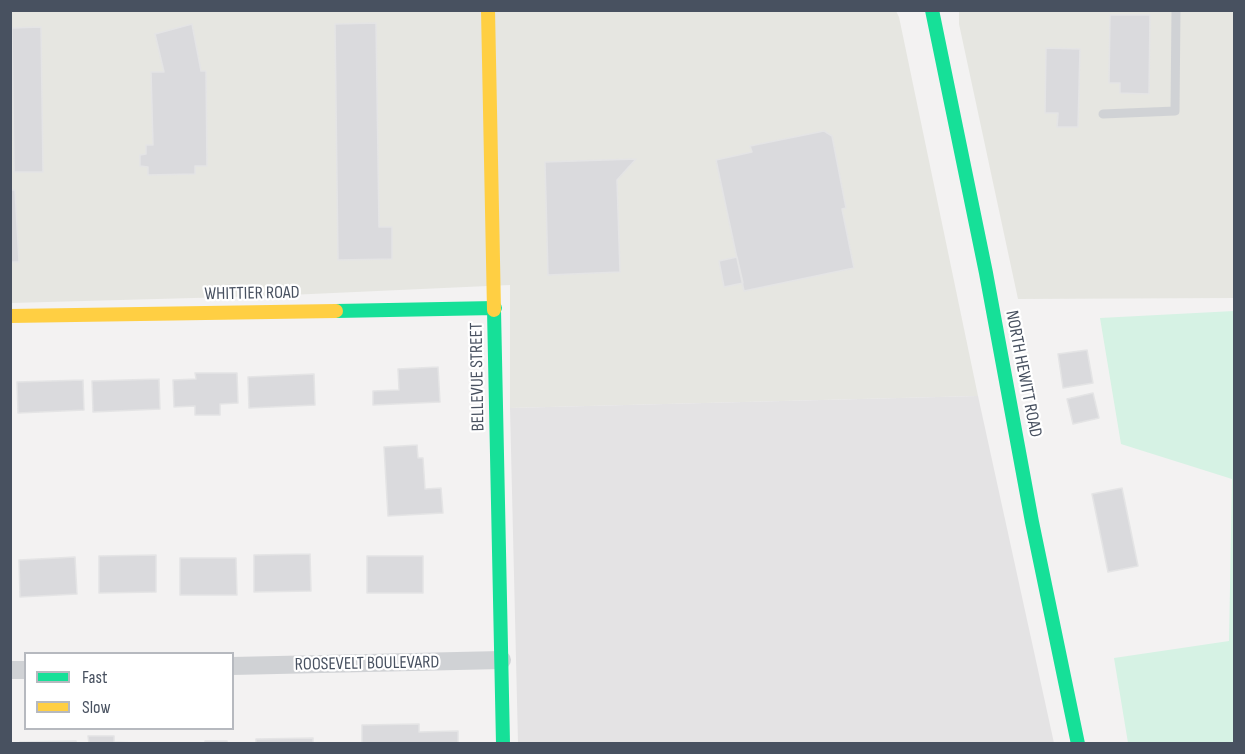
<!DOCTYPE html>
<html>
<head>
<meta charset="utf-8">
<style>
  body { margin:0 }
  #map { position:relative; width:1245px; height:754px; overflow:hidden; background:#f3f2f2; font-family:"Sofia Sans Condensed",sans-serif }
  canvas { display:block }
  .frame { position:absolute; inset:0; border:12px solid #485160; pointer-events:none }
  .legend { position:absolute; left:24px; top:652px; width:210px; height:78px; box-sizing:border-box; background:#fff; border:2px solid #b6b9bf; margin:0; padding:8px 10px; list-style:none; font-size:18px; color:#485160 }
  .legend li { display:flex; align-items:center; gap:12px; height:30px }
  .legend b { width:30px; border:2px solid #b6b9bf }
</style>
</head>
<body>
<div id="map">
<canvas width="1245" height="754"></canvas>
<div class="frame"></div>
<ul class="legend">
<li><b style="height:8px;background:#16e098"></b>Fast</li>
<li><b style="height:8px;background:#ffcf43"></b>Slow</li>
</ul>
</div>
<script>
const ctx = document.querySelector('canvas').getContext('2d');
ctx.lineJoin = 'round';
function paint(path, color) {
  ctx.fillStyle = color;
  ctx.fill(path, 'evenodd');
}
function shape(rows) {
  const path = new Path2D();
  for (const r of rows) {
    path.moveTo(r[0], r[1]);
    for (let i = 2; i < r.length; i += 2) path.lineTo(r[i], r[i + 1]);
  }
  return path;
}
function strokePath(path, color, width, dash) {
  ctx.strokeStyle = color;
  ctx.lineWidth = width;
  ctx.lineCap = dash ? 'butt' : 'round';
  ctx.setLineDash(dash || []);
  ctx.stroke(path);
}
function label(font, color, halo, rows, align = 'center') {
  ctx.font = font + ' "Sofia Sans Condensed",sans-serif';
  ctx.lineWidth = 4.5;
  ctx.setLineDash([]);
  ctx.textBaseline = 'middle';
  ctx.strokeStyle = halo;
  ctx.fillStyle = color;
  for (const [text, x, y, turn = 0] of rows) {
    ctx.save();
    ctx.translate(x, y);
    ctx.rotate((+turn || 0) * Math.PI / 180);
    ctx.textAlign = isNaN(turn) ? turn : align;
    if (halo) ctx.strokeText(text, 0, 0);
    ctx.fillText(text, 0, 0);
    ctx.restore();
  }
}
paint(shape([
  [959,10,1234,11,1234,298,1018,299,959,24],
  [10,11,896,11,899,17,978,396,510,408,510,285,267,296,11,303]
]), '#e6e6e1');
paint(shape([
  [978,396,1054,743,518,743,510,408]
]), '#e4e3e4');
paint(shape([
  [1234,311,1234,743,1128,743,1114,658,1229,641,1232,479,1121,444,1100,318]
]), '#d6f2e4');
const building = shape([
  [1110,15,1150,15,1149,94,1120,93,1120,83,1109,83,1110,15],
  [376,23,379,227,392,227,392,259,338,260,335,24,376,23],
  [192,24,201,71,206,71,207,166,195,166,195,174,148,175,148,167,140,166,140,155,146,154,146,145,153,145,151,72,164,72,155,34,192,24],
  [41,27,43,172,14,172,12,28,41,27],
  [1046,48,1080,49,1078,127,1057,127,1058,113,1045,113,1046,48],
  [824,131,832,136,846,208,842,209,854,268,744,291,716,160,752,152,750,146,824,131],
  [636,159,617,180,620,272,548,275,545,162,636,159],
  [10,190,15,190,19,262,10,262,10,190],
  [737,257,743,283,724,287,719,261,737,257],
  [1087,350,1093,383,1063,388,1058,354,1087,350],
  [438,367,440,402,373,405,373,391,399,390,398,369,438,367],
  [195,373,237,373,238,403,220,404,220,415,195,415,195,406,174,407,173,380,196,379,195,373],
  [314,374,315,405,249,408,248,377,314,374],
  [159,379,160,409,93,412,92,381,159,379],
  [83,380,84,410,18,413,17,382,83,380],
  [1093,393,1099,418,1073,424,1067,399,1093,393],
  [417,445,418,458,423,458,425,489,441,488,443,513,388,516,384,447,417,445],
  [1122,488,1138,566,1108,572,1092,494,1122,488],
  [310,554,311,591,254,592,254,555,310,554],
  [156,555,156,592,99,593,99,556,156,555],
  [367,556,423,556,423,593,367,593,367,556],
  [75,557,77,594,20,597,19,560,75,557],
  [180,558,236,558,237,595,180,595,180,558],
  [419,724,419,732,458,731,458,744,362,744,362,725,419,724],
  [88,736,114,736,114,742,158,744,89,744,88,736],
  [313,738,313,744,256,744,256,739,313,738],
  [76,741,76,744,20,744,20,742,76,741],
  [205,741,227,741,227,744,205,744,205,741]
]);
paint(building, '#dadadd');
strokePath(building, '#e4e4e5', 1.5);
strokePath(shape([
  [1103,114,1175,111,1176,10]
]), '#d0d2d5', 9);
strokePath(shape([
  [232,666,502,660],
  [10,670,26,670]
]), '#d0d2d5', 18);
strokePath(shape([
  [932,10,986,273,1032,522,1078,744],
  [494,310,503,744],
  [336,311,495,308]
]), '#16e098', 14);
strokePath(shape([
  [488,10,494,310],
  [10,316,336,311]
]), '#ffcf43', 14);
label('18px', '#485160', '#fff', [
  ["WHITTIER ROAD",252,294,-1],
  ["NORTH HEWITT ROAD",1023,374,79],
  ["BELLEVUE STREET",478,377,-91],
  ["ROOSEVELT BOULEVARD",367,664,-1]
]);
</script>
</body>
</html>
